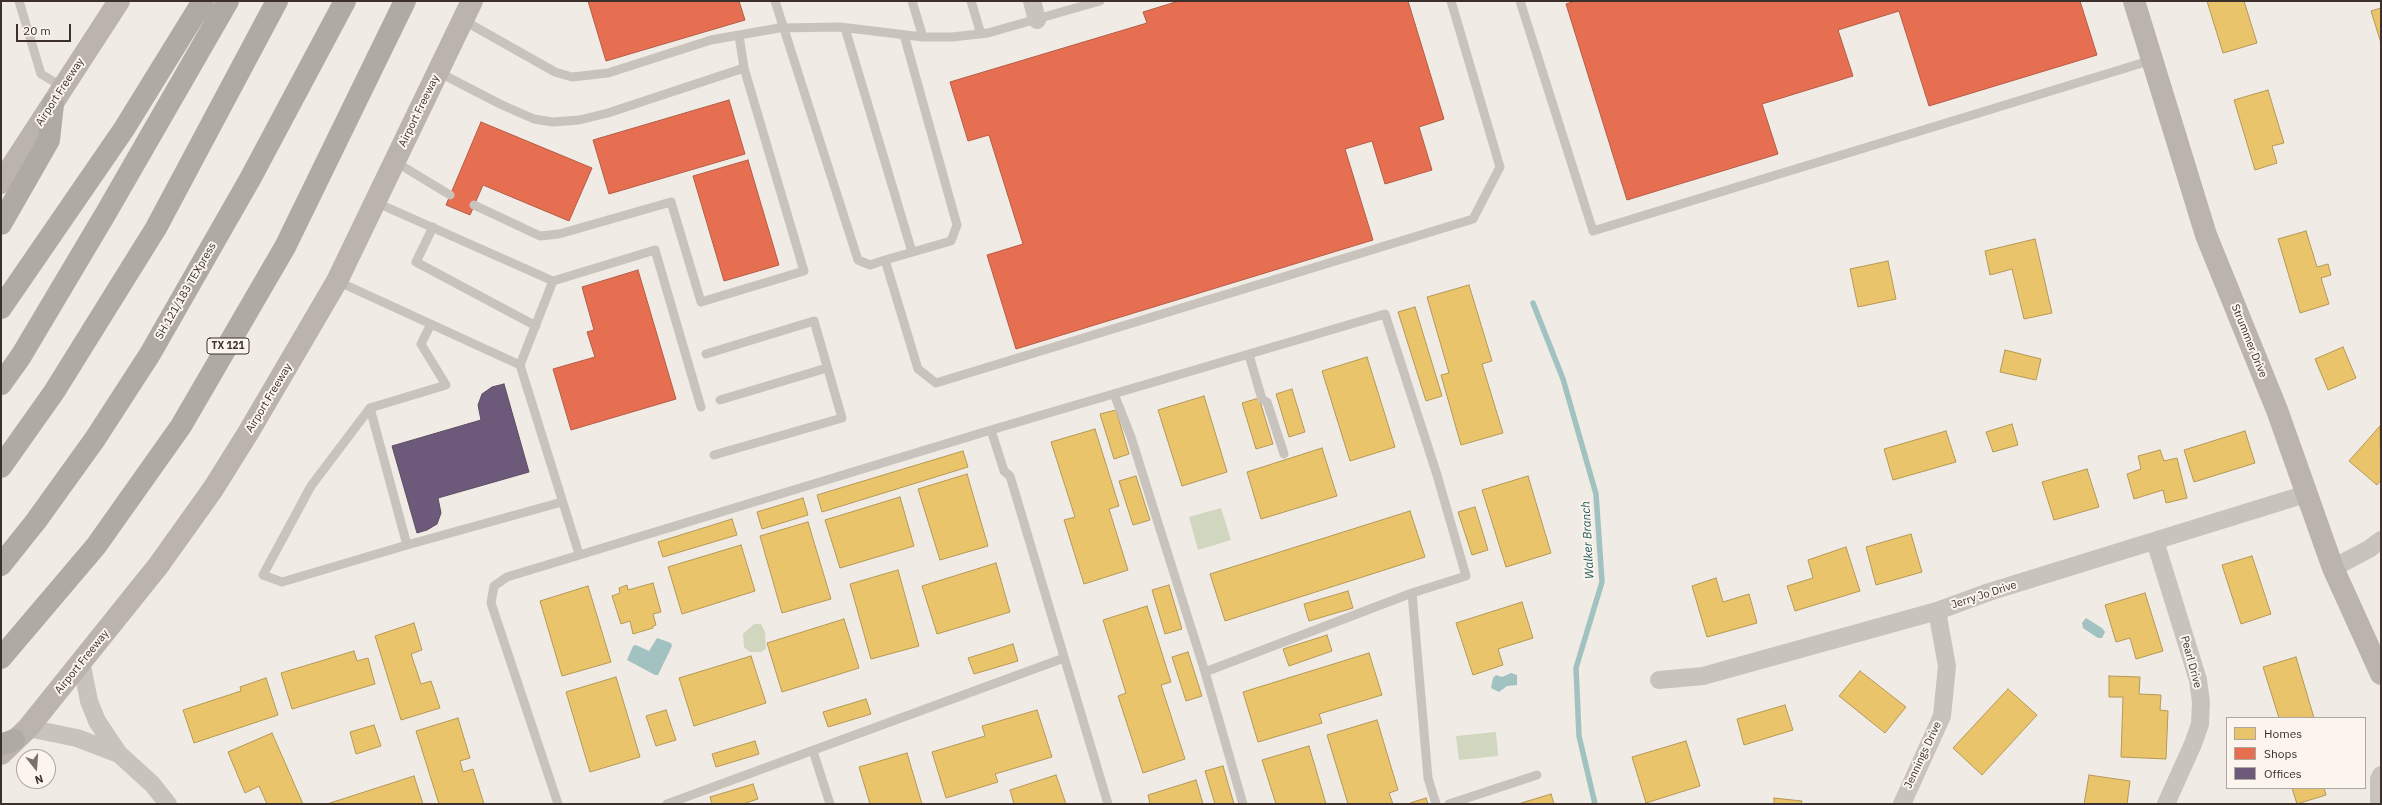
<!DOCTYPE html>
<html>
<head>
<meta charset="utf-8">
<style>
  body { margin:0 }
  #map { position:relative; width:2382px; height:805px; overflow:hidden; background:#f0ebe5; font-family:"IBM Plex Sans",sans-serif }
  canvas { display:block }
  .frame { position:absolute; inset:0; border:2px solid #3b302b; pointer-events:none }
  .legend { position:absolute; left:2226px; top:717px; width:140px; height:72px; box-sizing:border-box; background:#fbf5ee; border:1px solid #aea6a0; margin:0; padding:5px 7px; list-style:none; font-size:12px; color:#3b302b }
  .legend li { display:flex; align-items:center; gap:8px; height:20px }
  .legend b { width:20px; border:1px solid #aea6a0 }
  .north { position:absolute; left:16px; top:749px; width:40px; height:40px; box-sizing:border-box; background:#fbf5ee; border:1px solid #aea6a0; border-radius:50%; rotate:163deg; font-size:11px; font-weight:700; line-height:16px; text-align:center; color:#3b302b }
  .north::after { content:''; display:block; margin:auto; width:14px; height:18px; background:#7a716c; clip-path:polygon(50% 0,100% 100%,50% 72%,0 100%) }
  .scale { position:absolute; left:16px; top:24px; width:55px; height:18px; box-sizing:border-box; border:2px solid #3b302b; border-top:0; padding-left:5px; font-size:12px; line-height:14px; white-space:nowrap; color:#3b302b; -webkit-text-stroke:3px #fbf5ee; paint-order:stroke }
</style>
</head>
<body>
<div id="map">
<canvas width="2382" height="805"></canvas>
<div class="frame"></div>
<ul class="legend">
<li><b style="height:11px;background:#e9c46a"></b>Homes</li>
<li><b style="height:11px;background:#e76f51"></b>Shops</li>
<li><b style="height:11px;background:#6d597a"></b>Offices</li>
</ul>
<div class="north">N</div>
<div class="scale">20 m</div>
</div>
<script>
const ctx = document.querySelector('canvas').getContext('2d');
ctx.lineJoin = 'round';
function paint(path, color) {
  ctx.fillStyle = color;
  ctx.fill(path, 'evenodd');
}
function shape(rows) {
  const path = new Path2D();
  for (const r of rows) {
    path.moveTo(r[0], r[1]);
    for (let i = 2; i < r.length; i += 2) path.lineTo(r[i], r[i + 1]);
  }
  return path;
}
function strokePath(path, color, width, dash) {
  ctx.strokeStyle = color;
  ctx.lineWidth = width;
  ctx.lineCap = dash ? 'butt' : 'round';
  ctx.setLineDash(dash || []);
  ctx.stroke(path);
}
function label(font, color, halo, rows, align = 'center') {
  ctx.font = font + ' "IBM Plex Sans",sans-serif';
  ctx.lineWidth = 4;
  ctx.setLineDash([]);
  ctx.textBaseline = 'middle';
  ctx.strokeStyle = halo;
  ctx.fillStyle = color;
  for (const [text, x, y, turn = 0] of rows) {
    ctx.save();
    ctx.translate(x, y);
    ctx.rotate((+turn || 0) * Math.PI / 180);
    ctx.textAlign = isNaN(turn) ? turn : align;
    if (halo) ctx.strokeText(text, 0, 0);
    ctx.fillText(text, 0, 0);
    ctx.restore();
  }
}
paint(shape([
  [1221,508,1231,540,1198,550,1189,517],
  [754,624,761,624,765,632,766,649,761,652,750,652,744,647,743,634],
  [1496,732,1498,756,1459,760,1456,736]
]), '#d1d6bf');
paint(shape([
  [2086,618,2102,628,2105,632,2102,638,2098,638,2083,628,2082,623],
  [657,638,671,643,672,646,658,675,655,675,627,660,633,646,636,645,649,651],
  [1511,673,1517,675,1517,685,1507,686,1499,692,1491,688,1493,678,1496,675,1502,677]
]), '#a1c2c1');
const homes = shape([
  [2207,1,2244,1,2257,43,2223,53,2207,1],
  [2381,8,2381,43,2371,11,2381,8],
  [2268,90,2284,143,2272,146,2277,163,2255,170,2234,100,2268,90],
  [2306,231,2317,267,2328,264,2331,275,2321,278,2329,304,2300,313,2278,239,2306,231],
  [2035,239,2052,313,2024,319,2012,269,1990,275,1985,251,2035,239],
  [1888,261,1896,299,1858,307,1850,269,1888,261],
  [1469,285,1492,361,1482,364,1503,433,1461,445,1441,375,1449,373,1427,297,1469,285],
  [1415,307,1442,396,1426,401,1398,312,1415,307],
  [2343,347,2356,378,2328,390,2315,359,2343,347],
  [2005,350,2041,359,2036,380,2000,372,2005,350],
  [1367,357,1395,447,1350,461,1322,371,1367,357],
  [1292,389,1305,432,1289,437,1276,394,1292,389],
  [1204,396,1227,472,1182,486,1158,410,1204,396],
  [1259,398,1273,444,1256,449,1242,403,1259,398],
  [1116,410,1129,454,1114,459,1100,414,1116,410],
  [2012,424,2018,445,1993,452,1986,432,2012,424],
  [2380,426,2381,480,2377,485,2349,461,2380,426],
  [1095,429,1119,506,1109,509,1128,570,1084,584,1064,520,1075,517,1051,442,1095,429],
  [1946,431,1956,462,1893,480,1884,449,1946,431],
  [2245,431,2255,463,2194,482,2184,450,2245,431],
  [1322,448,1337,496,1261,519,1247,472,1322,448],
  [2160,450,2164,461,2177,458,2187,498,2166,503,2163,490,2134,499,2127,474,2141,469,2138,456,2160,450],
  [963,451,968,467,822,512,817,495,963,451],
  [2087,469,2099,507,2054,520,2042,482,2087,469],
  [967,474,988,546,940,560,918,489,967,474],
  [1136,476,1150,520,1133,525,1119,481,1136,476],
  [1528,476,1551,553,1506,567,1482,490,1528,476],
  [900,497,914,546,840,568,825,520,900,497],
  [803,498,808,515,762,529,757,512,803,498],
  [1475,507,1488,550,1472,555,1458,512,1475,507],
  [1410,511,1425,557,1225,621,1210,574,1410,511],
  [732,519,737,535,663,557,658,542,732,519],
  [808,522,831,599,782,613,760,536,808,522],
  [1911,534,1922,572,1876,585,1866,547,1911,534],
  [741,545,755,591,682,614,668,567,741,545],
  [1846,547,1860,591,1795,611,1787,586,1813,578,1808,560,1846,547],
  [2252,556,2271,614,2241,624,2222,565,2252,556],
  [996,563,1010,612,937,634,922,586,996,563],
  [898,570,919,646,871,659,850,584,898,570],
  [1716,578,1723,602,1749,594,1757,623,1707,637,1692,586,1716,578],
  [653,583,661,612,653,614,656,625,653,626,653,628,633,634,630,621,621,624,612,596,620,593,619,588,627,585,628,590,653,583],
  [1169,585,1182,629,1165,634,1152,590,1169,585],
  [588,586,611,662,562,676,540,601,588,586],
  [1348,591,1353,608,1309,621,1304,604,1348,591],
  [2145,593,2163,651,2136,659,2130,638,2116,642,2105,605,2145,593],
  [1522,602,1533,638,1498,649,1503,665,1473,675,1456,623,1522,602],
  [1147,606,1171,682,1161,685,1185,759,1143,773,1118,696,1126,693,1103,620,1147,606],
  [844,619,859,668,782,692,767,643,844,619],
  [414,623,422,650,411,654,421,684,431,681,440,708,401,720,375,636,414,623],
  [1327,635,1332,651,1289,666,1283,649,1327,635],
  [1013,644,1018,661,974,674,968,658,1013,644],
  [354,651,357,661,368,658,375,684,292,709,281,673,354,651],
  [1188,652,1202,696,1186,701,1172,657,1188,652],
  [1369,653,1382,695,1319,714,1322,723,1258,742,1243,692,1369,653],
  [751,656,766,703,694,726,679,678,751,656],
  [2296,657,2314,718,2279,718,2263,667,2296,657],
  [1860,671,1906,707,1885,733,1839,696,1860,671],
  [2109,676,2140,677,2139,694,2161,695,2160,710,2168,711,2166,759,2121,757,2123,697,2109,697,2109,676],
  [616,677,640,757,590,772,566,692,616,677],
  [266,678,278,715,194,743,183,710,241,691,240,687,266,678],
  [2008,689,2037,715,1982,775,1953,748,2008,689],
  [866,699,871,714,828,727,823,712,866,699],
  [1785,705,1793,730,1744,745,1737,719,1785,705],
  [666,710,676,740,656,746,646,716,666,710],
  [1037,710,1052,757,995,774,998,782,946,798,932,752,985,736,982,726,1037,710],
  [458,718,470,758,460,761,463,772,473,769,484,804,439,804,416,731,458,718],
  [1377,720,1398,790,1389,793,1393,804,1348,804,1327,735,1377,720],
  [374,725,381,746,356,754,350,732,374,725],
  [272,733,303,804,267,804,259,786,245,793,228,752,272,733],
  [755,741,759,754,716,767,712,754,755,741],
  [1686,741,1700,786,1646,803,1632,757,1686,741],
  [1309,746,1326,804,1276,804,1262,760,1309,746],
  [907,753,922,804,870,804,859,767,907,753],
  [1223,766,1234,804,1215,804,1205,771,1223,766],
  [1056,775,1066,804,1014,804,1010,790,1056,775],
  [2089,775,2130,781,2127,804,2084,804,2089,775],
  [414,776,423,804,327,804,414,776],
  [1196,780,1203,804,1150,804,1148,795,1196,780],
  [753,784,758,799,743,804,712,804,710,797,753,784],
  [2292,788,2324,788,2326,795,2297,804,2292,788],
  [1551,794,1554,804,1518,804,1551,794],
  [1426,798,1428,804,1410,804,1410,803,1426,798],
  [1774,798,1802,801,1801,804,1774,804,1774,798]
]);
paint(homes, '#e9c46a');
strokePath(homes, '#b59857', 1);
const shops = shape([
  [588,1,739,1,745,20,606,61,588,1],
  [1179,1,1408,1,1444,119,1419,127,1432,170,1385,184,1372,141,1345,149,1373,240,1016,349,987,255,1023,244,989,135,968,141,950,82,1147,23,1143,12,1179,1],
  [1575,1,2080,1,2097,55,1929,106,1899,11,1838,30,1853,76,1762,104,1778,154,1627,200,1566,4,1575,1],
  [729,100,745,154,609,194,593,140,729,100],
  [481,122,592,168,569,221,483,185,470,215,446,205,481,122],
  [748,160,779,265,724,281,693,176,748,160],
  [638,270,676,399,571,430,553,369,595,357,587,332,594,330,582,287,638,270]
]);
paint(shops, '#e76f51');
strokePath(shops, '#b35c46', 1);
const offices = shape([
  [504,384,529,472,438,498,441,513,437,524,427,530,417,533,392,446,481,420,478,405,482,394,492,387,504,384]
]);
paint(offices, '#6d597a');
strokePath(offices, '#5e4d62', 1);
strokePath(shape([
  [1533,303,1563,379,1596,494,1602,582,1576,668,1579,736,1595,804]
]), '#a1c2c1', 5.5);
strokePath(shape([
  [19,1,41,74,63,87],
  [775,1,858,260,870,265,885,260],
  [912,1,923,37],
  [971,1,981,34],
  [1520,1,1593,231,2152,60],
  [463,20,555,72,572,77,608,73,711,40,779,28,840,27,923,37,952,37,988,33,1100,1],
  [845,28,912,252],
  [739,35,744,68],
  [904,35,957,225,951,241,885,260,918,369,936,383,1473,219,1500,167,1451,1],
  [438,72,502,105,534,119,553,122,579,120,608,113,744,68,804,271,701,302,671,202,559,234,540,236,474,205],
  [394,161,450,195],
  [375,202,553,281,520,365,579,554],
  [433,227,416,262,536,326],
  [337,281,520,365],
  [553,281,655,250,701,407],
  [706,354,814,321,842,418,714,455],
  [1249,355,1262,399,1267,402,1284,454],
  [1114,394,1131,437,1205,672,1243,804],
  [720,400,827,368],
  [370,408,311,486,263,575,282,582,407,545,370,408,446,385,421,344,431,324],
  [991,430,1004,471,1010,476,1108,804],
  [407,545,562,502],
  [1412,593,1428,778,1436,804],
  [813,751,830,804],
  [558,804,491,603,494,586,507,577,991,430,1385,314,1437,475,1466,576,1412,593,1205,672],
  [667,804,1064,658],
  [1449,804,1537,775]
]), '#c9c3be', 9);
strokePath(shape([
  [1032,1,1037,20],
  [2155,541,2198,680,2201,702,2200,724,2193,744,2166,804],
  [2333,568,2369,549,2381,540],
  [81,661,89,701,97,721,119,754,152,784,168,804],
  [1659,680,1703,676,1937,611,1989,592,2306,494],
  [28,728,77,738,119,754],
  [1902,804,1942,716,1947,666,1937,611],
  [2379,804,2379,779,2381,775]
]), '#c9c3be', 18);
strokePath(shape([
  [2134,1,2206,235,2277,410,2333,568,2381,674],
  [1,183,119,1],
  [1,754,28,728,158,566,213,489,248,433,337,281,472,1]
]), '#bab3ae', 22);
strokePath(shape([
  [1,224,49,140,53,104],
  [1,308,124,129,203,1],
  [1,384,21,356,106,213,228,1],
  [1,467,54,392,156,228,277,1],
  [1,565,36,521,95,439,150,354,250,179,345,1],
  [1,658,96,546,181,426,285,247,405,1],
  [1,745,14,740]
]), '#afaaa4', 22);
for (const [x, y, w] of [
  [228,346,42]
]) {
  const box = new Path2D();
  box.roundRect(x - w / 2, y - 8, w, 16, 3);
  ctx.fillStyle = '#fbf5ee';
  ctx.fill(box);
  strokePath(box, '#3b302b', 1);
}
label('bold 10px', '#3b302b', null, [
  ["TX 121",228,346]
]);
label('11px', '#3b302b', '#fbf5ee', [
  ["Airport Freeway",60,92,-57],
  ["Airport Freeway",419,111,-64],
  ["SH 121/183 TEXpress",186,291,-60],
  ["Strummer Drive",2249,341,68],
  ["Airport Freeway",269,398,-59],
  ["Jerry Jo Drive",1984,595,-18],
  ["Airport Freeway",82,662,-51],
  ["Pearl Drive",2191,662,75],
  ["Jennings Drive",1923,755,-65]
]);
label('italic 12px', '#1f5a5e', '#fbf5ee', [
  ["Walker Branch",1588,540,-93]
]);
</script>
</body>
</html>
